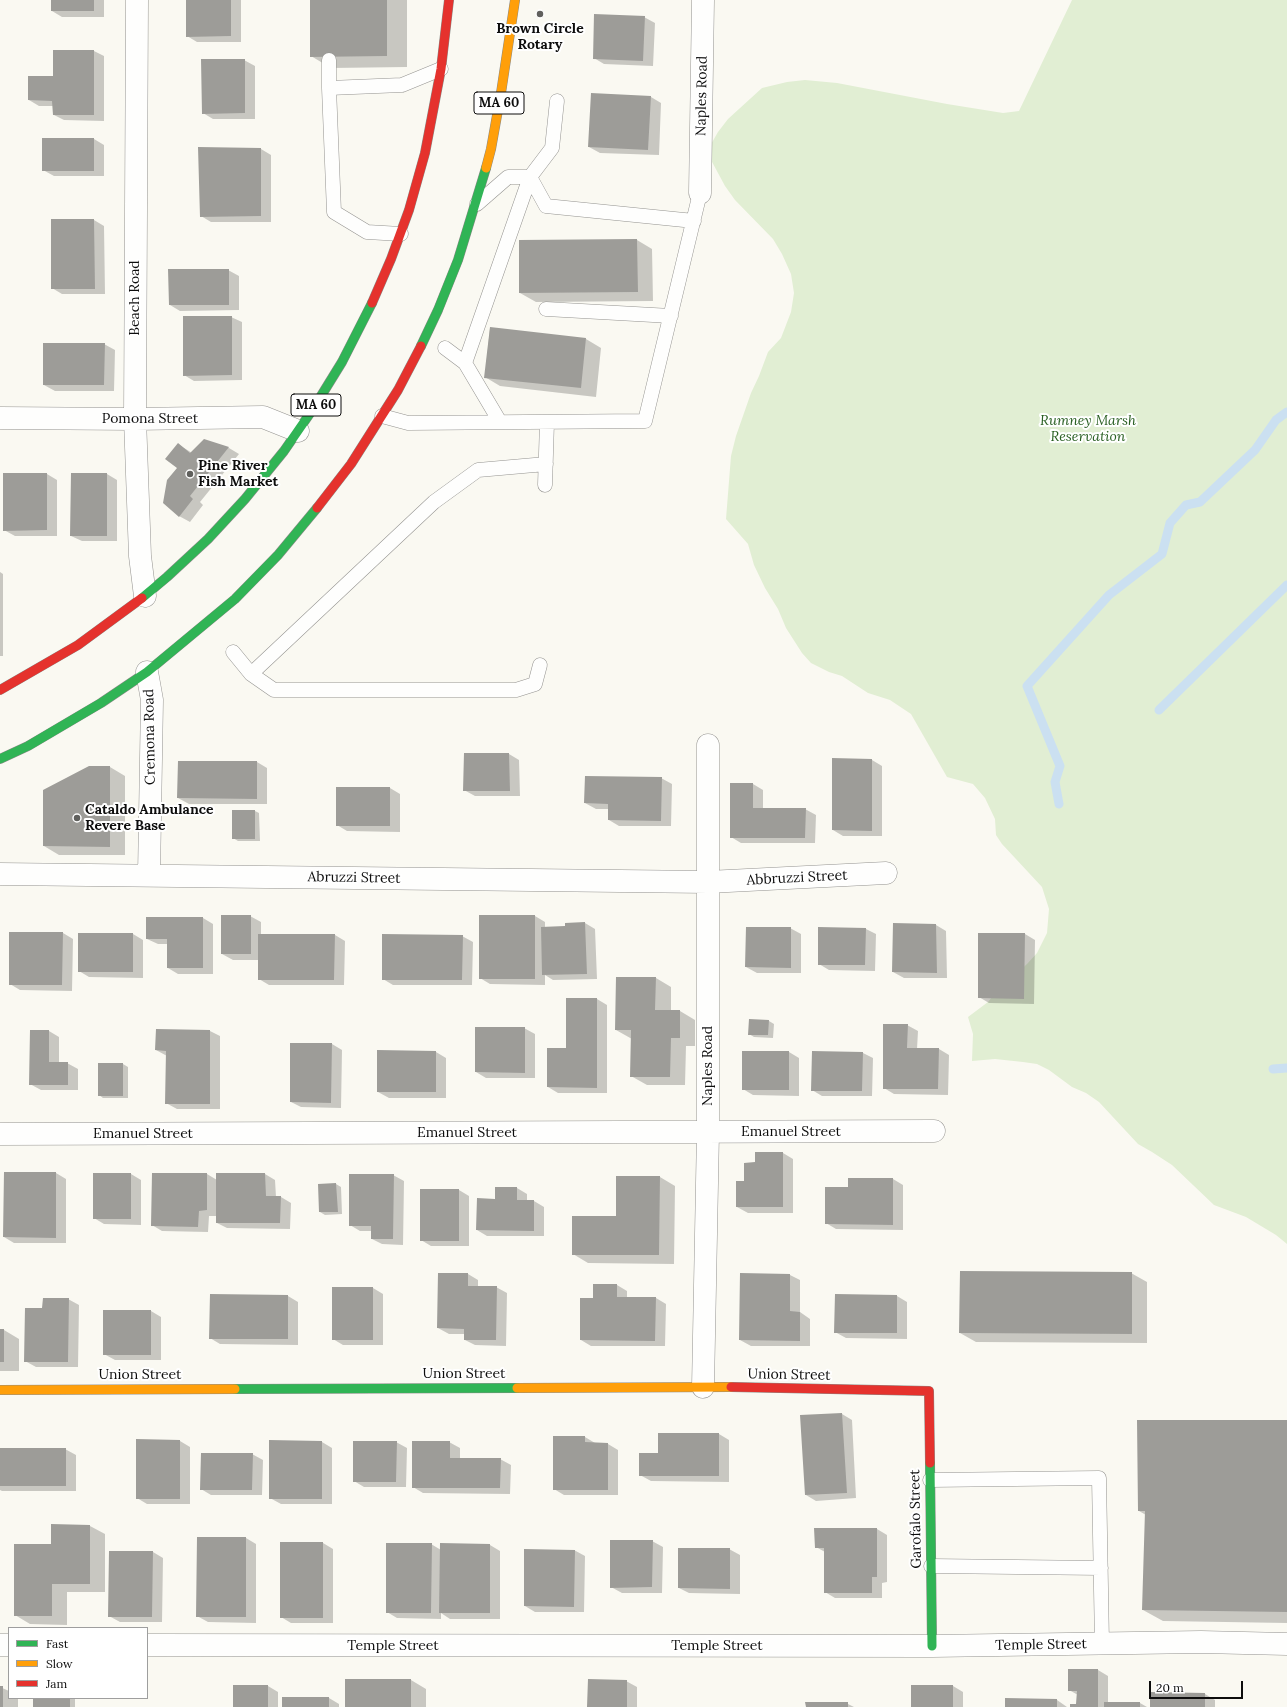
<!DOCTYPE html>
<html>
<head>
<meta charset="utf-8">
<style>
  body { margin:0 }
  #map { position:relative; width:1287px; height:1707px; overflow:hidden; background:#faf9f2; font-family:Lora,serif }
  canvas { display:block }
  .legend { position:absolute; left:8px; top:1627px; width:140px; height:72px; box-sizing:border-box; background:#fff; border:1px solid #9e9e9e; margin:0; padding:5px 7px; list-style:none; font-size:12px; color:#0d0d0d }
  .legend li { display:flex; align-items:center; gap:8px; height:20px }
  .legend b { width:20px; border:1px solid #9e9e9e }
  .scale { position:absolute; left:1149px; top:1681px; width:94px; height:18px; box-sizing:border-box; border:2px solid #0d0d0d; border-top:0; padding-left:5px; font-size:12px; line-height:14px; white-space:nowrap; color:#0d0d0d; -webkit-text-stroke:3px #fff; paint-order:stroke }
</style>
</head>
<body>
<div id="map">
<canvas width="1287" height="1707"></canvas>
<ul class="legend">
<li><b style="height:5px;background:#30b455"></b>Fast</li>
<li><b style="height:5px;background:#ff9f0a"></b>Slow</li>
<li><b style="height:5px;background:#e5322d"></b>Jam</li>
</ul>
<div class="scale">20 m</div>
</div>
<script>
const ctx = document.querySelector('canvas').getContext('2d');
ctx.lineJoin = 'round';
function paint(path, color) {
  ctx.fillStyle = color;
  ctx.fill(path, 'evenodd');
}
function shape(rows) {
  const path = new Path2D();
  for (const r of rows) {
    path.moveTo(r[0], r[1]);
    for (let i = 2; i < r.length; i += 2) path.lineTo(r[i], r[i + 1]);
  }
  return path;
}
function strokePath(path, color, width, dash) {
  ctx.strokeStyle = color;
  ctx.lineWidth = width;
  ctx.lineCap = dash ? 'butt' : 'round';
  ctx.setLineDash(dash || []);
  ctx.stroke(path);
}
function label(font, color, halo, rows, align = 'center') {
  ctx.font = font + ' Lora,serif';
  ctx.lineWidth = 4;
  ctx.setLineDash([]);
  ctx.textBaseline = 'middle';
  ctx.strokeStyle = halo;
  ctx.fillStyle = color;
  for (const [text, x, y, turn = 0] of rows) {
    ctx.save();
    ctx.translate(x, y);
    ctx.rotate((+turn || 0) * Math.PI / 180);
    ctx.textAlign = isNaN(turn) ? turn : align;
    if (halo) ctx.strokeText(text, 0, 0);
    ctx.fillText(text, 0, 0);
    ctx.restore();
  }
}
paint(shape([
  [1072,0,1287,0,1287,1244,1276,1235,1246,1217,1214,1205,1172,1165,1152,1152,1138,1144,1099,1102,1086,1093,1072,1087,1049,1070,1037,1064,1023,1062,995,1059,972,1061,973,1034,968,1017,988,1002,996,992,1027,964,1037,953,1047,933,1049,909,1042,887,1002,844,996,835,995,819,985,798,973,784,947,777,911,714,890,700,868,693,842,676,829,672,811,663,802,653,786,628,778,609,765,588,754,565,748,544,726,519,731,456,736,436,751,393,759,376,768,352,781,338,791,312,794,293,791,274,782,254,773,239,735,200,725,186,711,160,710,146,718,132,728,119,762,88,787,82,805,80,837,83,947,104,1003,113,1019,111]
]), '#e1eed3');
paint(shape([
  [52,0,104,0,104,17,62,17,52,11],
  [187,0,241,0,241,42,197,42,187,36],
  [311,0,407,0,407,67,331,68,311,56],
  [644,17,655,23,653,66,604,64,594,58],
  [94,51,104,56,104,121,64,120,54,115,53,106,39,106,29,100],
  [244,60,255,66,255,119,213,119,203,113],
  [651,97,661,103,659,155,600,153,589,147],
  [94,139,104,145,104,176,54,176,43,170],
  [261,149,271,155,271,222,211,222,201,216],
  [94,220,104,226,105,294,62,294,52,288],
  [637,240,652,249,653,301,536,302,520,293],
  [228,270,239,276,239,310,180,311,170,305],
  [231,317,242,322,242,380,194,381,184,375],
  [490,328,586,339,601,348,596,397,500,386,485,377],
  [104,344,115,350,114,391,55,391,44,385],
  [204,440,229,448,239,454,200,502,203,505,190,522,179,516,178,444,192,453],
  [47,474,57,480,57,536,15,536,4,530],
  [107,474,117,480,117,541,82,541,71,536],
  [0,572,3,574,3,656,0,656],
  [465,754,509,754,519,760,520,796,475,796,464,790],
  [872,760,882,766,882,836,843,836,833,830],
  [179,762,257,762,267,768,267,804,189,804,178,798],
  [89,767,110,767,125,776,125,855,59,855,44,846],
  [661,778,672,784,671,826,619,826,609,820,609,809,596,809,585,803],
  [753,784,763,790,763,809,805,809,816,815,815,843,741,843,731,837],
  [390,788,400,794,400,832,347,831,337,825],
  [255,811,259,813,260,841,238,841,233,838],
  [250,916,261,922,261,935,335,935,345,941,344,985,269,985,259,979,259,960,233,960,222,954],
  [480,916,535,916,545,922,545,928,566,927,585,923,595,929,597,979,553,980,545,975,545,985,490,984,480,978],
  [147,918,203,918,213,924,213,974,178,974,168,968,168,944,158,944,147,939],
  [894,924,936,925,946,931,947,978,904,978,893,972],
  [790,928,801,934,801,973,757,973,746,967],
  [866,929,876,934,875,971,829,970,819,964],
  [63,933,73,939,72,991,20,990,10,984],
  [133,934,143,940,143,978,89,977,79,971],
  [1025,934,1035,940,1034,1004,989,1003,979,997],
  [462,936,473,942,472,985,393,985,383,979],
  [656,978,671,987,671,1011,680,1011,695,1020,695,1046,686,1046,685,1085,647,1085,631,1076,632,1039,616,1030],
  [597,999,607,1005,607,1093,558,1093,548,1087,567,1049],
  [769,1021,774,1024,773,1038,754,1037,749,1034],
  [907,1025,918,1031,917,1049,939,1049,949,1055,948,1095,894,1094,884,1088],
  [524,1028,535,1034,535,1078,486,1078,476,1072],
  [49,1031,59,1037,59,1063,67,1063,78,1069,78,1090,41,1090,30,1084],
  [210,1031,220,1036,220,1109,177,1109,166,1103,167,1056,156,1050],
  [332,1044,342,1050,341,1108,301,1107,291,1102],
  [436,1052,446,1058,446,1098,389,1098,378,1092],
  [789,1052,799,1058,799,1096,753,1095,743,1089],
  [863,1053,873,1058,872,1096,822,1096,812,1090],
  [123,1064,128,1067,128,1098,103,1098,99,1095],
  [783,1153,793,1159,793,1213,748,1213,737,1207,745,1182,756,1163],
  [56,1173,66,1179,66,1243,14,1243,4,1237],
  [94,1174,131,1174,141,1180,141,1225,104,1224,94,1218],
  [207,1174,217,1180,217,1174,265,1174,275,1180,276,1197,281,1197,291,1203,290,1229,227,1228,217,1223,217,1216,209,1216,208,1232,162,1231,152,1225],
  [393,1175,404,1181,403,1245,382,1244,372,1239,372,1231,360,1231,350,1225],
  [660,1177,675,1186,674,1264,588,1263,573,1254,617,1217],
  [893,1179,903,1185,903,1230,836,1229,826,1223,849,1188],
  [336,1184,341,1187,342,1214,325,1215,320,1212,319,1185],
  [496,1188,517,1188,527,1194,527,1201,534,1201,544,1207,544,1236,487,1236,477,1230,496,1200],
  [459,1190,469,1196,469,1246,431,1246,421,1240],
  [1131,1273,1147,1282,1147,1343,976,1342,960,1333],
  [468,1274,478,1280,478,1287,496,1287,507,1293,506,1346,475,1345,465,1340,465,1334,449,1334,438,1328],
  [790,1275,800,1280,800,1312,810,1319,810,1346,751,1346,740,1340],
  [594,1285,617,1285,627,1291,627,1298,656,1298,666,1304,665,1346,591,1346,581,1340,594,1299],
  [373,1288,383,1294,383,1345,343,1345,333,1339],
  [836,1295,897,1296,907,1302,907,1339,846,1338,835,1332],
  [211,1296,288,1296,298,1302,298,1345,220,1344,210,1338],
  [68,1299,79,1305,78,1367,36,1367,25,1361,43,1309],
  [151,1311,161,1317,161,1360,115,1360,104,1354],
  [0,1330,4,1330,19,1339,19,1371,0,1371],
  [842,1414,852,1420,856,1498,816,1501,806,1495],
  [1287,1421,1287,1623,1163,1621,1143,1610,1146,1515,1139,1511],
  [659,1434,719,1434,729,1440,729,1482,651,1481,640,1475,659,1455],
  [585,1437,595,1443,608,1444,618,1450,618,1495,564,1495,554,1489],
  [180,1441,190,1447,190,1504,147,1504,137,1498],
  [322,1442,332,1448,332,1504,281,1504,270,1498],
  [396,1442,407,1448,406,1487,364,1487,354,1481],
  [449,1442,460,1448,460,1459,500,1459,511,1465,510,1494,423,1493,413,1487],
  [0,1449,65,1449,76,1455,76,1491,2,1491,0,1490],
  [252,1454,263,1460,262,1495,211,1495,201,1489],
  [52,1525,90,1526,105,1534,105,1592,67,1592,67,1625,30,1624,15,1615,52,1545],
  [877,1529,887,1535,887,1582,882,1583,882,1598,835,1598,825,1592,825,1552,816,1547],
  [246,1538,256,1544,256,1623,208,1622,197,1616],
  [652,1541,663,1547,662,1593,622,1593,611,1587],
  [323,1543,333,1549,333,1623,291,1623,281,1617],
  [431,1544,441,1550,490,1545,500,1551,500,1619,450,1619,441,1613,441,1619,397,1618,387,1612],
  [729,1549,740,1555,740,1594,689,1593,679,1588],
  [574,1550,585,1556,584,1612,535,1612,525,1606],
  [153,1552,163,1558,162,1622,120,1622,109,1616],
  [1069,1670,1098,1670,1108,1676,1108,1703,1140,1703,1147,1707,1071,1707,1077,1705,1078,1695,1069,1690],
  [411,1680,426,1689,426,1707,346,1707],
  [626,1681,637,1687,637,1707,588,1707],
  [234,1686,268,1686,278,1692,278,1707,234,1707],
  [953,1686,963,1692,963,1707,912,1707],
  [0,1687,9,1691,9,1698,18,1698,18,1707,0,1707],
  [1151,1693,1205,1694,1215,1700,1215,1707,1151,1707],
  [34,1698,75,1698,75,1707,34,1707],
  [329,1698,339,1704,339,1707,283,1707],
  [1057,1700,1067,1707,1006,1707],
  [806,1703,848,1704,854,1707,807,1707]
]), '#0003');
strokePath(shape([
  [1159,710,1287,585],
  [1059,804,1055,782,1060,766,1027,686,1109,595,1162,554,1170,523,1186,505,1200,502,1255,450,1276,420,1287,412],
  [1273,1069,1287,1068]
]), '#cbe0f1', 9);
paint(shape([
  [51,0,94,0,94,11,51,11],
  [186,0,231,0,231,36,186,37],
  [310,0,387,0,387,56,310,57],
  [594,14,645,16,643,61,593,59],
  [53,50,94,50,94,115,53,115,52,101,28,100,28,76,53,76],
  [201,59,245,59,245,113,202,114],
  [591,93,651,96,648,150,588,147],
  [42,138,94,138,94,171,42,171],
  [198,147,261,148,261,216,200,217],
  [51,219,94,219,95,289,51,289],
  [637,239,638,292,519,293,519,240],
  [168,269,229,269,229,305,169,305],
  [183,316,232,316,232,375,183,376],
  [490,327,586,338,581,388,484,378],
  [43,343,105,343,104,385,43,385],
  [204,439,229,447,190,496,193,499,179,517,163,503,167,480,177,468,165,459,178,443,190,453],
  [3,473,47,473,47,530,3,531],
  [71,473,107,473,107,536,70,536],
  [464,753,509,753,510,791,463,791],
  [832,758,872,759,872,831,832,830],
  [178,761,257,761,257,799,177,798],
  [89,766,110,766,110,847,43,846,43,790],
  [585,776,662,777,661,821,608,820,608,804,584,803],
  [730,783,753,783,753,808,806,808,805,838,730,838],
  [336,787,390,787,390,826,336,826],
  [232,810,255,810,255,839,232,839],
  [221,915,251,915,251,954,221,954],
  [479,915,535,915,535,979,479,979],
  [146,917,203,917,203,968,167,968,167,939,146,939],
  [585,922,587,974,542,975,541,927,565,926,565,923],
  [893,923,936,924,937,973,892,972],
  [746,927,791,927,791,968,745,967],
  [818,927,866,928,865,965,818,965],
  [9,932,63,932,62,985,9,985],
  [78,933,133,933,133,972,78,972],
  [978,933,1025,933,1024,999,978,998],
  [258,934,335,934,334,980,258,980],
  [382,934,463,935,462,980,382,980],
  [616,977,656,977,655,1010,680,1010,680,1038,671,1038,670,1077,630,1077,631,1030,615,1030],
  [566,998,597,998,597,1088,547,1087,547,1048,566,1048],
  [749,1019,769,1020,768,1035,748,1035],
  [883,1024,908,1024,907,1048,939,1048,938,1089,883,1089],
  [475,1027,525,1027,525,1073,475,1072],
  [156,1029,210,1030,210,1104,165,1104,166,1051,155,1050],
  [30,1030,49,1030,49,1062,68,1062,68,1085,29,1085],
  [290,1043,332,1043,331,1103,290,1102],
  [377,1050,436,1051,436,1092,377,1092],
  [742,1051,789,1051,789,1090,742,1090],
  [812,1051,863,1052,862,1091,811,1091],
  [98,1063,123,1063,123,1096,98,1096],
  [755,1152,783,1152,783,1207,736,1207,736,1181,744,1181,744,1163,755,1162],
  [4,1172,56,1172,56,1238,3,1237],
  [93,1173,131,1173,131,1219,93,1219],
  [152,1173,207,1173,207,1210,199,1211,198,1227,151,1226],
  [216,1173,265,1173,266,1196,281,1196,280,1223,216,1223],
  [349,1174,394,1174,393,1239,371,1239,371,1226,349,1226],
  [616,1176,660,1176,659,1255,572,1255,572,1216,616,1216],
  [848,1178,893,1178,893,1225,825,1224,825,1187,848,1187],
  [336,1183,338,1212,319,1212,318,1184],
  [495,1187,517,1187,517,1200,534,1200,534,1231,476,1230,477,1198,495,1199],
  [420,1189,459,1189,459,1241,420,1241],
  [960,1271,1132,1272,1132,1334,959,1333],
  [438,1273,468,1273,468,1286,497,1286,496,1340,464,1340,464,1329,437,1328],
  [740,1273,790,1274,790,1311,800,1312,800,1341,739,1340],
  [593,1284,617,1284,617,1297,656,1297,655,1341,580,1340,580,1298,593,1298],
  [332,1287,373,1287,373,1340,332,1340],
  [210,1294,288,1295,288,1339,209,1339],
  [835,1294,897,1295,897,1333,834,1333],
  [43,1298,69,1298,68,1362,24,1362,25,1308,42,1308],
  [103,1310,151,1310,151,1355,103,1355],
  [0,1329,4,1329,4,1362,0,1362],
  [842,1413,847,1493,805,1495,800,1415],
  [1137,1420,1287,1420,1287,1612,1142,1610,1145,1511,1138,1511],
  [658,1433,719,1433,719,1476,639,1476,639,1453,658,1453],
  [553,1436,585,1436,585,1442,608,1443,608,1490,553,1490],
  [136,1439,180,1440,180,1499,136,1499],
  [269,1440,322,1441,322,1499,269,1499],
  [353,1441,397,1441,396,1482,353,1482],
  [412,1441,450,1441,450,1458,501,1458,500,1488,412,1488],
  [0,1448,66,1448,66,1486,0,1486],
  [201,1453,253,1453,252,1490,200,1490],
  [51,1524,90,1525,90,1584,52,1584,52,1616,14,1616,14,1544,51,1544],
  [814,1528,877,1528,877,1577,872,1577,872,1593,824,1593,824,1548,815,1548],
  [197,1537,246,1537,246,1617,196,1617],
  [610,1540,653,1540,652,1587,610,1588],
  [280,1542,323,1542,323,1618,280,1618],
  [386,1543,432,1543,431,1613,386,1613],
  [440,1543,490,1544,490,1613,439,1613],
  [678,1548,730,1548,730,1589,678,1588],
  [524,1549,575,1550,574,1607,524,1606],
  [109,1551,153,1551,152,1617,108,1617],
  [1068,1669,1098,1669,1098,1707,1070,1707,1070,1704,1076,1704,1077,1691,1068,1691],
  [345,1679,411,1679,411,1707,345,1707],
  [588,1679,627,1680,627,1707,587,1707],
  [233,1685,268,1685,268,1707,233,1707],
  [911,1685,953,1685,953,1707,911,1707],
  [0,1686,3,1686,3,1707,0,1707],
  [1150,1692,1205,1693,1205,1707,1150,1707],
  [282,1697,329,1697,329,1707,282,1707],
  [33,1698,70,1698,70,1707,33,1707],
  [1005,1698,1057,1699,1057,1707,1005,1707],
  [805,1702,848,1702,848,1707,806,1707],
  [1104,1702,1140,1702,1140,1707,1104,1707]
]), '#9d9c98');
const lane = shape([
  [329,60,329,88],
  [477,204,508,177,530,177,546,206,694,221],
  [401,234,367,232,334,212,329,88,402,85,441,69],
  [546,309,671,316],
  [445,348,465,363],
  [382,416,408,423,645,421,700,193],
  [500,422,465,363,530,177,552,148,557,101],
  [545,485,547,422],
  [233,652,251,674,274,690,516,690,535,684,540,665],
  [251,674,434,502,478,470,546,464],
  [930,1480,1099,1478,1102,1644],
  [931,1566,1101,1568]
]);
const street = shape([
  [137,0,135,419,140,556,145,596],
  [700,193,703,0],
  [0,418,135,419,263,417,298,431],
  [147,672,152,700,149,875],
  [0,874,708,882,886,873],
  [0,1134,934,1131],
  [703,1387,708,1132,708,745],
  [0,1645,9,1645],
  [147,1645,932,1646,1201,1642,1287,1644]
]);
const fast = shape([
  [421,346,438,310,458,260,486,168],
  [142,598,167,577,208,539,245,499,284,451,313,409,342,362,372,303],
  [0,759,28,746,101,703,147,672,235,599,278,555,317,508],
  [235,1389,517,1388],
  [930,1463,932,1646]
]);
const slow = shape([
  [486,168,491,149,501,93,515,0],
  [517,1388,731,1387],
  [0,1390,235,1389]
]);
const jam = shape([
  [372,303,391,259,409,210,425,153,441,69,449,0],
  [317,508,351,464,398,390,421,346],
  [0,690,78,645,142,598],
  [731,1387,929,1391,930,1463]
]);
strokePath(lane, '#949390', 15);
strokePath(street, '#949390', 23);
strokePath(fast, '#8a8a87', 10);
strokePath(slow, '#8a8a87', 10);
strokePath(jam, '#8a8a87', 10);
strokePath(lane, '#fefefd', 14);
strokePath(street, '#fefefd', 22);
strokePath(fast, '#30b455', 9);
strokePath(slow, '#ff9f0a', 9);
strokePath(jam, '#e5322d', 9);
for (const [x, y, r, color] of [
  [540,14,4,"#60605d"],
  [190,474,4,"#60605d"],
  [77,818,4,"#60605d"]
]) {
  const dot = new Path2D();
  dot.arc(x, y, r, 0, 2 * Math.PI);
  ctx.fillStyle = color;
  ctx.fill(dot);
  strokePath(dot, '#fff', 1.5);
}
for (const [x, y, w] of [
  [499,103,50],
  [316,405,50]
]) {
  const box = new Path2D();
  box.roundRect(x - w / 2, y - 11, w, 22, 3);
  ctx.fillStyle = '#fff';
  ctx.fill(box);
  strokePath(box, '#0d0d0d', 1);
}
label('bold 13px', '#0d0d0d', null, [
  ["MA 60",499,103],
  ["MA 60",316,405]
]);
label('bold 14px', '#0d0d0d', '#fff', [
  ["Brown Circle",540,29,"center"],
  ["Rotary",540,45,"center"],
  ["Pine River",198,466],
  ["Fish Market",198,482],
  ["Cataldo Ambulance",85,810],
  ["Revere Base",85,826]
], 'left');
label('14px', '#0d0d0d', '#fff', [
  ["Naples Road",702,96,-89],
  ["Beach Road",135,298,-90],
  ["Pomona Street",150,419],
  ["Cremona Road",150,737,-91],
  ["Abruzzi Street",354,878,1],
  ["Abbruzzi Street",797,878,-3],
  ["Naples Road",708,1066,-90],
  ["Emanuel Street",791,1132],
  ["Emanuel Street",467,1133],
  ["Emanuel Street",143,1134],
  ["Union Street",464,1374],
  ["Union Street",140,1375],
  ["Union Street",789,1375,1],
  ["Garofalo Street",916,1519,-91],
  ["Temple Street",1041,1645,-1],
  ["Temple Street",393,1646],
  ["Temple Street",717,1646]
]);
label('italic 14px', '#295f22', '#fff', [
  ["Rumney Marsh",1088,421],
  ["Reservation",1088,437]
]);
</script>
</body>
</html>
